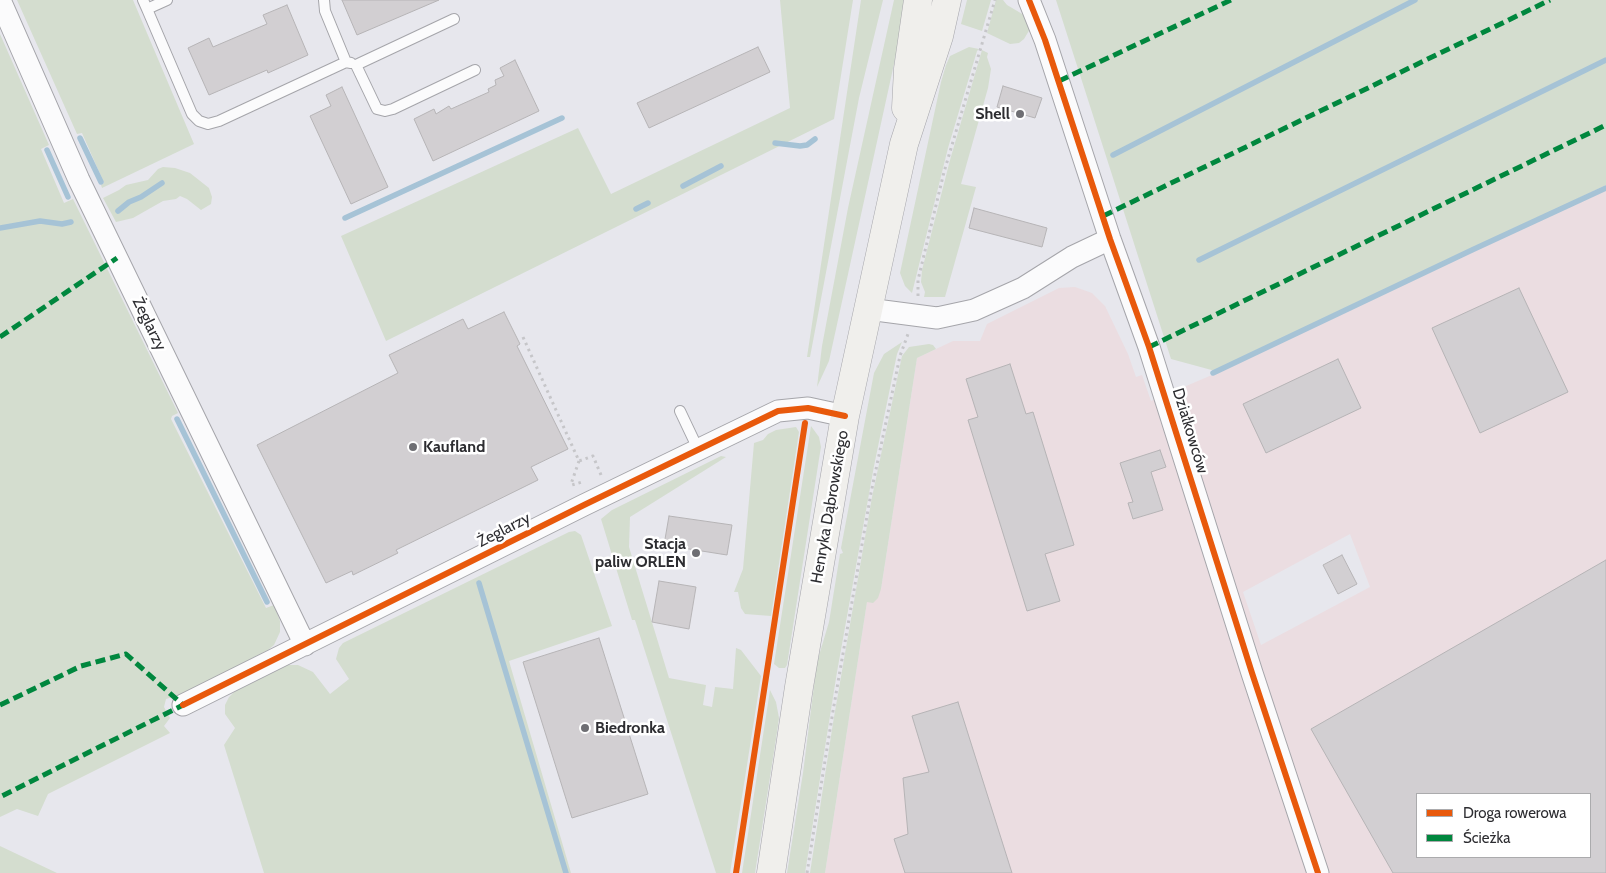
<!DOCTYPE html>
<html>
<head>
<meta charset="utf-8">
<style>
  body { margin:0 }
  #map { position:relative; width:1606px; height:873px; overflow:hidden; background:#e7e7ed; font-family:Cabin,sans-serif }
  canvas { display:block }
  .legend { position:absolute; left:1416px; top:793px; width:175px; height:65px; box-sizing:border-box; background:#fff; border:1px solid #ababad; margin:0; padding:6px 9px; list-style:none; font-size:15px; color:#2d2d31 }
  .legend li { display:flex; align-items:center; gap:10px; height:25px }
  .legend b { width:25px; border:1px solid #ababad }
</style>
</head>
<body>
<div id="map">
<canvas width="1606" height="873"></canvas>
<ul class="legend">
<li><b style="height:6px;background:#e8590c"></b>Droga rowerowa</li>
<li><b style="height:6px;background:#00873e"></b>Ścieżka</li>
</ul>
</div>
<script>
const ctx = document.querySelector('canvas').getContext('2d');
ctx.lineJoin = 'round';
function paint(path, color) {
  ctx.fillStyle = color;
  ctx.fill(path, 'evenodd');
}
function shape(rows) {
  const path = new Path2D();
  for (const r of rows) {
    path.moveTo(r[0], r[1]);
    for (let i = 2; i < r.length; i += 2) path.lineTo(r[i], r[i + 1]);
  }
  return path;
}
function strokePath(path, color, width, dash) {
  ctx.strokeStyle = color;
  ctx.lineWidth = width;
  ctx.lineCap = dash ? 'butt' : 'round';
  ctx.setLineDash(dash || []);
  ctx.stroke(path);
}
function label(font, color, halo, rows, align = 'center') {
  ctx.font = font + ' Cabin,sans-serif';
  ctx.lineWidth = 5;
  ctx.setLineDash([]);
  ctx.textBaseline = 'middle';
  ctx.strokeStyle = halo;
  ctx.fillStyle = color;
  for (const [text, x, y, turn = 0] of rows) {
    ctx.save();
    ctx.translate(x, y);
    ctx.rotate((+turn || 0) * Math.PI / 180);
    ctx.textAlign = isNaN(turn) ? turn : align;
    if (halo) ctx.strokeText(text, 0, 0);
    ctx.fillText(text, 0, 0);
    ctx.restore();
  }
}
paint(shape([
  [1606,185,1606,873,825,873,867,602,873,602,881,589,917,358,953,341,980,341,987,324,1059,288,1075,287,1092,293,1105,306,1128,354,1136,377,1142,375,1151,401,1219,372],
  [1350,534,1370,587,1261,645,1243,592],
  [1417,794,1590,794,1590,857,1417,857]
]), '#ebdde1');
paint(shape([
  [17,0,133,0,194,144,102,188,101,185,104,183,82,133,77,134],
  [780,0,853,0,834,119,386,341,341,236,578,128,611,194,790,108],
  [861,0,883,0,859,98,810,357,807,357],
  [894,0,908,0,829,361,817,387,822,346,848,208],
  [967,0,991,0,982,31,961,24],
  [996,0,1003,0,1007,5,1024,15,1030,29,1024,39,1019,43,1010,44,987,33],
  [1056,0,1606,0,1606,185,1219,372,1171,359],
  [0,34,49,145,41,149,64,203,73,199,178,413,172,416,171,419,266,608,274,605,280,621,280,632,274,645,268,650,183,694,166,699,164,707,170,718,164,726,170,733,48,794,38,816,17,809,0,817],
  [969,47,979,49,977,51,948,148,912,293,905,286,900,273,941,82,946,65,950,56],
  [982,50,988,53,987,57,991,69,988,88,961,184,976,187,945,297,924,297,925,292,921,282,922,270,950,160],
  [163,167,175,168,190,173,209,188,212,197,211,204,201,210,187,199,180,196,176,199,163,201,133,218,116,222,103,198,119,190,126,185,148,180,158,169],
  [902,342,897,354,874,466,837,672,805,873,787,873,803,773,817,662,829,622,840,554,843,553,841,548,874,373,884,354],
  [929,344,933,345,936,349,917,358,881,589,878,598,873,603,867,602,825,873,810,873,833,723,872,497,902,356,909,347],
  [811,426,819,437,821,447,819,459,787,665,785,668,779,668,774,664],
  [796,427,799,432,771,616,745,614,741,608,738,592,734,592,743,569,754,443,763,440,768,434,776,430],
  [721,456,726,457,630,517,629,547,669,678,706,685,703,705,712,707,715,687,733,689,736,648,741,650,761,676,730,873,716,873,635,620,632,620,601,519,612,510],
  [575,531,581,535,612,626,509,661,571,873,264,873,224,745,235,728,225,714,225,705,229,697,239,687,283,665,298,665,313,672,330,694,349,679,336,659,339,648,343,643,569,532],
  [770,690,776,702,779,718,776,739,755,873,742,873],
  [0,846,57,873,0,873]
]), '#d4ddcf');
strokePath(shape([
  [80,138,101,182],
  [775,143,800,146,807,145,815,139],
  [47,150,68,197],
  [1113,155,1415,0],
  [683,186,721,166],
  [636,209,648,203],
  [118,211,129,202,141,197,162,183],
  [345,218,562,118],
  [0,228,40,221,62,224,71,222],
  [1199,260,1606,60],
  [1213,373,1472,250,1606,188],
  [177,419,267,602],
  [479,583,566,873]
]), '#a6c3d6', 5.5);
const building = shape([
  [342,0,439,0,357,35,342,0],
  [287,5,308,55,268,73,267,70,209,95,188,48,209,38,213,47,267,24,263,15,287,5],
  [758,47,770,72,649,128,637,103,758,47],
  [515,60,539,111,433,161,414,119,434,109,436,114,449,106,451,109,489,92,488,89,496,85,495,80,504,76,500,68,515,60],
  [1003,86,1042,98,1035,118,997,107,1003,86],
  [342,87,388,187,351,204,310,116,331,106,326,95,342,87],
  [974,208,1047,228,1042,247,969,228,974,208],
  [1519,288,1568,392,1480,433,1432,328,1519,288],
  [504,312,520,344,517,346,568,449,531,467,538,480,396,550,398,553,353,575,352,571,326,583,257,445,398,373,389,355,463,319,468,329,504,312],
  [1338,359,1361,408,1266,453,1243,404,1338,359],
  [1010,364,1026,414,1033,412,1074,545,1045,554,1060,601,1027,611,968,420,978,417,966,379,1010,364],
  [1160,450,1166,467,1151,472,1163,510,1133,519,1128,503,1133,502,1120,463,1160,450],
  [669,516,732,525,727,555,664,545,669,516],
  [1342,555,1357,584,1338,594,1323,565,1342,555],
  [1606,560,1606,873,1393,873,1311,729,1606,560],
  [1417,794,1590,794,1590,857,1417,857,1417,794],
  [659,581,696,587,689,629,652,622,659,581],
  [599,638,648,794,572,818,523,662,599,638],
  [958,702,1012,873,905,873,894,839,908,834,903,778,929,772,912,716,958,702]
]);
paint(building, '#d2cfd2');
strokePath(building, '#b6b4b6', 1);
const service = shape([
  [143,0,147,9,167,0],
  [324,0,325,11,346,62,351,63],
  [147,9,192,114,199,121,208,124,219,121,346,62],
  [454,19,356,65,377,109,385,111,393,109,475,70],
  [680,411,698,449]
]);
const minor = shape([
  [0,0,79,180,305,645],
  [1029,0,1045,40,1110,239,1149,347,1252,673,1318,873],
  [868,309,937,318,974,310,1023,288,1072,257,1110,239],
  [183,705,584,505,778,411,808,408,845,416]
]);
const secondary = shape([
  [906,108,908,69,918,0],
  [771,873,799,687,845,416,904,144,939,36,947,0]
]);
strokePath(service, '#a5a5aa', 12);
strokePath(minor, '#a5a5aa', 23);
strokePath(secondary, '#a5a5aa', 29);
strokePath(shape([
  [918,296,918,280,944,172,995,0],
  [523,337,579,461,593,456,601,475],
  [579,461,571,484,572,485,582,482],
  [807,873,833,711,871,493,900,356,908,334]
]), '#c6c6c9', 3, [2.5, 4]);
strokePath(service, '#fbfbfc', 10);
strokePath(minor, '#fbfbfc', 21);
strokePath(secondary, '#f0efec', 28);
strokePath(shape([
  [1059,81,1231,0],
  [1103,216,1550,0],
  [0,337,117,258],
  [1149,347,1606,125],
  [0,705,81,666,126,654,183,705,0,797]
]), '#00873e', 5, [10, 5]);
strokePath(shape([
  [1029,0,1045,40,1110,239,1149,347,1252,673,1318,873],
  [183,705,584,505,778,411,808,408,845,416],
  [736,873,805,423]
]), '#e8590c', 6);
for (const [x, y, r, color] of [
  [1020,114,5,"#6e6e73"],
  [413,447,5,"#6e6e73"],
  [696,553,5,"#6e6e73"],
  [585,728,5,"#6e6e73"]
]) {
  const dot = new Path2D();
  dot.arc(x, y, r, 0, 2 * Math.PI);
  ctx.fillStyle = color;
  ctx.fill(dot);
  strokePath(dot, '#fff', 2);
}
label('bold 16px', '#2d2d31', '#fff', [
  ["Shell",1010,114],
  ["Kaufland",423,447,"left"],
  ["Stacja",686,544],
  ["paliw ORLEN",686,562],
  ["Biedronka",595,728,"left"]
], 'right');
label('16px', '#2d2d31', '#fff', [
  ["Żeglarzy",149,324,64],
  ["Działkowców",1190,431,73],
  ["Henryka Dąbrowskiego",830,507,-80],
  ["Żeglarzy",504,530,-27]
]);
</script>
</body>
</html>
